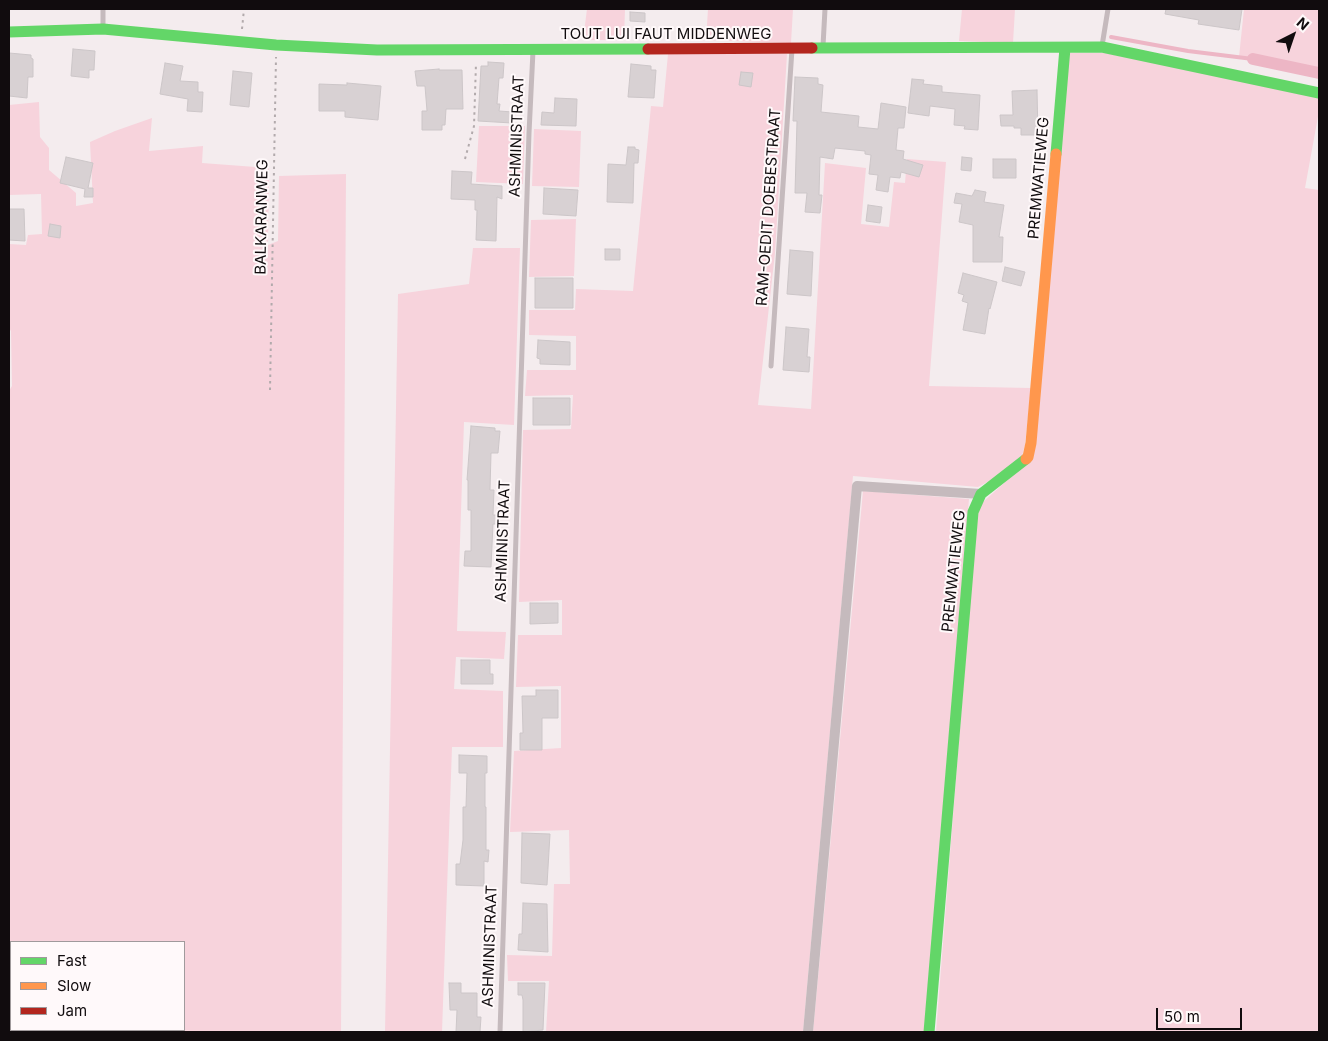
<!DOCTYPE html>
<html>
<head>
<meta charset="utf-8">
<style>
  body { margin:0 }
  #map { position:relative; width:1328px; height:1041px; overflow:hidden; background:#f4ecee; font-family:Inter,sans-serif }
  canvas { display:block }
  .frame { position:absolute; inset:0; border:10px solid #110c0e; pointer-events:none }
  .legend { position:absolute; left:10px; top:941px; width:175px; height:90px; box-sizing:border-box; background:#fff9fa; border:1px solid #a09a9c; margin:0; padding:6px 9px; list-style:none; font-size:15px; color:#110c0e }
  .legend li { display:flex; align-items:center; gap:10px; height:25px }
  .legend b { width:25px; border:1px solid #a09a9c }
  .north { position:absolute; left:1268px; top:10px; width:50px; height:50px; -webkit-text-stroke:4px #fff9fa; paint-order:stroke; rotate:41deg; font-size:14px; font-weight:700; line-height:20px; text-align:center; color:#110c0e }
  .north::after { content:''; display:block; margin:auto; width:18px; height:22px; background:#110c0e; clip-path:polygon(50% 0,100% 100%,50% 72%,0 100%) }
  .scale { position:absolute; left:1156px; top:1008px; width:86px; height:22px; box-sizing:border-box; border:2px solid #110c0e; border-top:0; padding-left:6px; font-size:15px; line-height:18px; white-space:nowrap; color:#110c0e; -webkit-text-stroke:4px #fff9fa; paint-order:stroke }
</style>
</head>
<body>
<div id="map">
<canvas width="1328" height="1041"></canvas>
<div class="frame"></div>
<ul class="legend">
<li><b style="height:6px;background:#63d668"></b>Fast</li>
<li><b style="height:6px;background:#ff974d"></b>Slow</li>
<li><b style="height:6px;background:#b3261e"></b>Jam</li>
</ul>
<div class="north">N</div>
<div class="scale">50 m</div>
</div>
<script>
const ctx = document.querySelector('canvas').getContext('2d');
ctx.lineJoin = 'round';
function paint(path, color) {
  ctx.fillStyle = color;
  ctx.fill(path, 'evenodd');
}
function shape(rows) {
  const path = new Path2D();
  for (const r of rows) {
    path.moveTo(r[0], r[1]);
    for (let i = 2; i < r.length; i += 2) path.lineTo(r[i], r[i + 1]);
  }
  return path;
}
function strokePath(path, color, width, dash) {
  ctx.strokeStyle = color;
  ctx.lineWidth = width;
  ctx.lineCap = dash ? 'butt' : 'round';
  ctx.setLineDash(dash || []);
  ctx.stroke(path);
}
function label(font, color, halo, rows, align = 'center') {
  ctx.font = font + ' Inter,sans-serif';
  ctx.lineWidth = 4;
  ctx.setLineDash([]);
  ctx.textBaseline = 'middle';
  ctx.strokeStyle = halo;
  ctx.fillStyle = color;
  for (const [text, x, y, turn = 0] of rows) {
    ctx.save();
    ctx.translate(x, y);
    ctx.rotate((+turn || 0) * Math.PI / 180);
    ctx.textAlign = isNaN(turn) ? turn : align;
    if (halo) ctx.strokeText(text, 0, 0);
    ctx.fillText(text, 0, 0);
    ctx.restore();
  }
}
paint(shape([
  [587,9,625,9,624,40,583,40],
  [708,9,793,9,791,43,706,40],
  [962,9,1015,9,1013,43,959,41],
  [1244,9,1319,9,1319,73,1239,57],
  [1068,53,1106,53,1319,97,1319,111,1305,188,1319,190,1319,1032,936,1032,977,512,983,502,1033,457],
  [668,54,787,54,775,253,758,405,811,409,825,163,866,168,861,224,889,227,894,182,905,183,907,159,946,162,929,386,1031,388,1025,445,1022,456,999,476,978,487,853,476,803,1032,546,1032,549,981,508,981,507,955,552,956,554,884,570,884,569,830,510,832,514,751,561,748,561,686,516,687,518,635,562,635,562,600,519,602,523,430,571,429,573,395,525,396,527,370,576,370,576,336,529,335,529,310,575,310,576,289,633,291,651,106,663,107],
  [39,102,40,137,49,148,49,170,76,193,76,206,93,203,90,142,115,131,152,118,149,151,203,146,202,163,269,168,268,245,278,241,279,176,346,174,341,1032,9,1032,9,391,12,386,11,331,9,328,9,244,26,245,28,235,42,234,41,194,9,195,9,105],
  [11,942,184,942,184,1030,11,1030],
  [479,126,525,126,523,184,476,182],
  [534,129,581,131,579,187,532,186],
  [576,219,574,276,529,277,531,220],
  [473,248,520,248,514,425,464,422,457,631,506,632,504,659,456,657,454,689,503,691,503,747,452,747,442,1032,385,1032,398,294,469,284],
  [863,491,969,499,924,1032,813,1032]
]), '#f7d3dc');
strokePath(shape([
  [1111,37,1188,51,1253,59]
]), '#edb6c5', 4);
strokePath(shape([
  [1253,59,1319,73]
]), '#edb6c5', 12);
const building = shape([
  [1166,9,1242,9,1239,30,1198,24,1199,20,1165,14,1166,9],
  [630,12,645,13,645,22,630,21,630,12],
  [73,49,95,51,94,70,89,70,89,78,71,76,73,49],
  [9,53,31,55,31,58,33,59,33,77,28,77,27,98,9,96,9,53],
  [488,62,504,63,503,78,499,78,497,104,500,104,499,111,513,112,512,123,478,121,481,66,488,66,488,62],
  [165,63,183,66,180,81,198,82,198,92,203,92,202,112,187,111,188,99,160,94,165,63],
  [631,64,651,66,651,70,656,70,654,98,628,97,631,64],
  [439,69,439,70,462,70,463,109,446,109,445,125,442,125,442,130,422,130,422,111,427,111,425,86,417,86,415,71,439,69],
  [233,71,252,73,249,107,230,105,233,71],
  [741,72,753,73,751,87,739,85,741,72],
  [795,77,818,78,818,84,823,85,821,112,859,116,858,127,878,129,881,103,906,107,904,128,898,128,896,150,904,151,903,159,923,165,919,177,901,172,900,178,890,177,888,192,876,190,878,175,869,174,871,155,865,154,865,151,835,148,833,159,820,157,819,195,822,195,820,213,805,212,807,193,795,193,797,121,793,121,795,77],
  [912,79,924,80,923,84,942,86,942,92,980,95,978,130,964,129,965,126,954,125,955,109,930,106,929,116,908,113,912,79],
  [347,83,381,86,378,120,345,117,345,111,319,111,319,84,347,85,347,83],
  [1037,90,1038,135,1021,135,1021,128,1014,128,1014,126,1001,126,1000,115,1013,115,1012,91,1037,90],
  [555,98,577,99,576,126,541,125,542,112,554,113,555,98],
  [628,147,635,147,635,149,639,150,638,163,634,163,633,203,607,202,608,164,626,165,628,147],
  [66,157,93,163,88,188,93,188,93,197,84,197,85,189,60,183,66,157],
  [962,157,972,158,971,171,961,170,962,157],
  [993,159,1016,159,1016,178,993,178,993,159],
  [452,171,472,172,471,184,502,186,502,199,497,197,496,241,476,240,477,210,475,210,475,200,451,199,452,171],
  [544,188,578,190,576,216,543,214,544,188],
  [975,190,986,192,984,202,1004,205,999,237,1003,237,1002,262,973,262,973,225,959,222,962,204,954,203,956,193,972,196,975,190],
  [868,205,882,207,880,223,866,221,868,205],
  [9,209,24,209,25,241,9,240,9,209],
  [50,224,61,226,60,238,48,236,50,224],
  [605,249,620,249,620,260,605,260,605,249],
  [790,250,813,252,811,296,787,294,790,250],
  [1005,267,1025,272,1021,286,1002,281,1005,267],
  [963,273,997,282,990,309,989,308,985,334,963,330,968,303,962,301,964,295,958,293,963,273],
  [535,278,573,278,573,308,535,308,535,278],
  [786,327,809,329,807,357,810,357,809,372,783,370,786,327],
  [538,340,570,342,570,365,540,364,540,359,537,358,538,340],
  [533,398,570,398,570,425,533,425,533,398],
  [471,426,495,428,495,431,500,431,498,453,491,453,490,490,494,490,493,515,500,515,500,524,493,524,491,567,464,566,465,551,471,551,471,510,468,510,468,480,467,480,471,426],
  [530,603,558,603,558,623,530,624,530,603],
  [461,660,490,660,490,674,493,674,493,684,461,684,461,660],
  [536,690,558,690,558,718,542,718,542,750,520,750,520,733,523,733,522,696,536,696,536,690],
  [459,755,487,756,487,773,485,773,485,807,486,807,486,850,489,850,488,862,484,861,484,886,456,885,456,864,460,864,463,840,463,807,466,807,467,773,459,773,459,755],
  [522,833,550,834,547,885,521,883,522,833],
  [523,903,547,904,548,952,518,950,519,934,522,934,523,903],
  [449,983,461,983,461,993,477,993,477,1017,481,1017,480,1032,456,1032,457,1010,450,1010,449,983],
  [518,983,545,983,543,1030,523,1032,523,1000,522,995,518,995,518,983]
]);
paint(building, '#d8d1d3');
strokePath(building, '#ccc6c8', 1);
strokePath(shape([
  [242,29,244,9],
  [465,159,474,126,476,63],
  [270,390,276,57]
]), '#b2aaac', 2, [2.5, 4]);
strokePath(shape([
  [103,29,103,9],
  [823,46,825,9],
  [1102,46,1108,9],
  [771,366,792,49],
  [500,1032,529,133,533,51]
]), '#c5babd', 5);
strokePath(shape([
  [808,1032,857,486,981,494]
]), '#c5babd', 10);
strokePath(shape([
  [9,32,103,29,276,45,377,50,648,49],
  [812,48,1102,47,1319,93],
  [1056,154,1065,48],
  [929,1032,973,512,981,494,1026,459]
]), '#63d668', 11);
strokePath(shape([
  [1026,459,1028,457,1031,443,1056,154]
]), '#ff974d', 11);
strokePath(shape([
  [648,49,812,48]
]), '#b3261e', 11);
label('15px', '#110c0e', '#fff9fa', [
  ["TOUT LUI FAUT MIDDENWEG",666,34],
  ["ASHMINISTRAAT",517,136,-88],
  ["PREMWATIEWEG",1039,178,-85],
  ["RAM-OEDIT DOEBESTRAAT",769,207,-86],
  ["BALKARANWEG",262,217,-89],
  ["ASHMINISTRAAT",503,541,-88],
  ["PREMWATIEWEG",954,571,-84],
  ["ASHMINISTRAAT",490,946,-88]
]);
</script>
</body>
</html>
